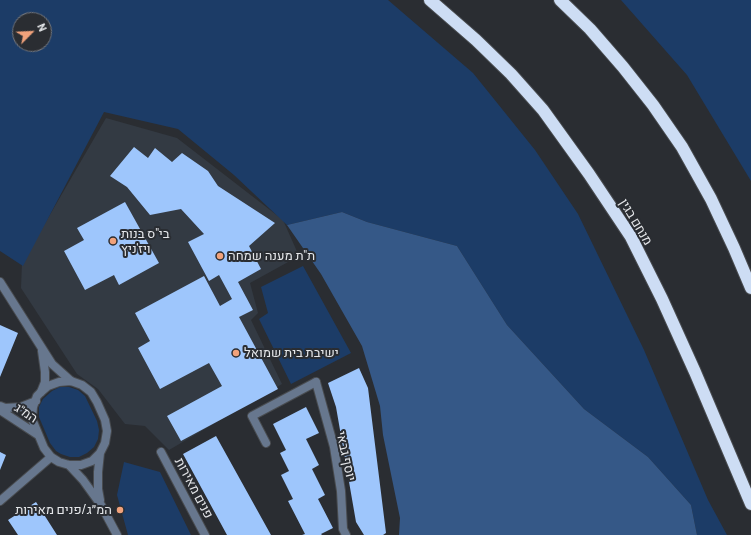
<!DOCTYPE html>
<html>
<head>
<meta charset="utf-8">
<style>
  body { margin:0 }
  #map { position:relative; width:751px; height:535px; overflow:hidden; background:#2a2d32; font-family:Barlow,sans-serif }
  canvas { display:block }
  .north { position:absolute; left:12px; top:12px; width:40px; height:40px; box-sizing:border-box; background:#2a2d32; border:1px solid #75777c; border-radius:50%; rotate:66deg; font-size:11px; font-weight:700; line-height:16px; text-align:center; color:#e5e7ea }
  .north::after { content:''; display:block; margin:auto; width:14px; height:18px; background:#f1a27b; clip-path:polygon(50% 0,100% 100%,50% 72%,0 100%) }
</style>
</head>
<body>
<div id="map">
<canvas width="751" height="535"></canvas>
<div class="north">N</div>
</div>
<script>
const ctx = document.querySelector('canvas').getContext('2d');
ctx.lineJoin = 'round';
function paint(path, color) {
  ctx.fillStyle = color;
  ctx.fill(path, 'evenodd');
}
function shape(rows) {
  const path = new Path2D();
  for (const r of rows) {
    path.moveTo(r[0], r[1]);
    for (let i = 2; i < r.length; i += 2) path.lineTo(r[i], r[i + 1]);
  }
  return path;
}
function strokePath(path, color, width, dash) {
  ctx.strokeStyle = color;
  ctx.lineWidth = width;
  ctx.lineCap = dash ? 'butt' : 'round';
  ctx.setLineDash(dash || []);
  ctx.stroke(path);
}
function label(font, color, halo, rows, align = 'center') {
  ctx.font = font + ' Barlow,Heebo,sans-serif';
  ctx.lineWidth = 4;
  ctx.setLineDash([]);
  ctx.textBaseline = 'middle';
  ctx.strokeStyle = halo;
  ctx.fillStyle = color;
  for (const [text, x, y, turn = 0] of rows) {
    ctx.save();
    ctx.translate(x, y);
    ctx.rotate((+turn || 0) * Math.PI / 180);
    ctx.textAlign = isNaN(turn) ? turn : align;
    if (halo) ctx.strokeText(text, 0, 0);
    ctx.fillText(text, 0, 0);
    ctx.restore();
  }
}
paint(shape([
  [106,118,177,138,283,220,299,256,250,283,258,313,251,320,282,384,169,450,145,426,125,424,98,389,77,374,21,288,22,263]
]), '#333a43');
paint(shape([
  [0,0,388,0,473,73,535,150,578,214,644,350,708,500,727,535,697,535,691,505,648,457,584,409,507,325,457,246,367,222,342,212,287,225,234,175,178,129,104,112,23,266,0,251],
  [20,20,44,20,44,44,20,44],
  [621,0,751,0,751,181,687,75],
  [303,266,351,353,291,384,259,319,268,313,261,287],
  [60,387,69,387,78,390,85,396,97,421,99,430,98,439,94,447,87,453,79,457,70,457,61,454,56,451,50,443,39,417,39,407,43,399,52,391],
  [124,462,160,472,191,535,128,535,117,495]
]), '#1c3c67');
paint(shape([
  [342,212,367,222,457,246,507,325,584,409,648,457,691,505,697,535,399,535,400,518,383,435,380,406,362,346,321,274,287,225]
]), '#355887');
paint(shape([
  [134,147,148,158,155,148,172,162,182,153,208,171,218,186,275,223,249,246,261,269,238,282,253,310,239,317,278,389,181,441,167,416,222,386,209,363,160,389,138,348,150,341,135,313,204,276,220,306,232,299,219,275,209,281,188,242,204,234,181,209,150,215,127,187,110,176],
  [125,202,159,263,119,285,114,275,85,290,64,251,84,240,77,228],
  [0,325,18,333,0,377],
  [359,368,368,388,386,533,383,535,364,535,356,522,336,407,328,383],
  [306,407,319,433,306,439,319,465,312,469,325,495,318,499,333,528,321,534,322,535,302,535,305,534,288,501,293,499,281,475,289,471,280,453,286,450,273,424],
  [216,436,271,535,227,535,183,454],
  [0,452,6,455,0,470],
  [36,502,57,535,18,535,8,520]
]), '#9ec6fc');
const service = shape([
  [266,443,252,416,316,382],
  [0,501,51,457]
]);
const minor = shape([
  [0,282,52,364,71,381],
  [316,382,334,447,341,491,343,529,346,535],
  [41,392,45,382,45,372,42,351],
  [161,452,205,535]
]);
const tertiary = shape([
  [71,381,82,385,91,392,97,402,105,420,107,431,105,443,100,453,92,461,81,465,69,465,59,462,51,457,44,448,32,419,33,407,37,396,41,392,48,386,59,382,71,381],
  [0,406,5,408,21,407,36,401],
  [0,410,38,435],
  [100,453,98,472,98,489,100,500],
  [69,465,83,480,101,505,117,535]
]);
const motorway = shape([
  [430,0,476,40,511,74,543,110,589,174,631,237,662,299,695,372,751,504],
  [560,0,590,29,623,67,653,105,682,147,711,199,734,248,751,288]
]);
strokePath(service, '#484b4f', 10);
strokePath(minor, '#484b4f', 10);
strokePath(tertiary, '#484b4f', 10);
strokePath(motorway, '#484b4f', 14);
strokePath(service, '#67778e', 8);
strokePath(minor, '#67778e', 8);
strokePath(tertiary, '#67778e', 8);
strokePath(motorway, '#cdddf4', 12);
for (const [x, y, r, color] of [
  [113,241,4,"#f1a27b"],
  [220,256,4,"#f1a27b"],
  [236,353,4,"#f1a27b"],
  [120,510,4,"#f1a27b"]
]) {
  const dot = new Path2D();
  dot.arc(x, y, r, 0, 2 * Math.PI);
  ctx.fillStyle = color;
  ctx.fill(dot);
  strokePath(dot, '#2a2d32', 1.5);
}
label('13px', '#e5e7ea', '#2a2d32', [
  ["מנחם בגין",636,222,59],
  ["המ\"ג",26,413,33],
  ["יוסף גבאי",346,456,78],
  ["פנים מאירות",194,488,62]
]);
label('13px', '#e5e7ea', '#2a2d32', [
  ["בי\"ס בנות",121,234],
  ["ויז'ניץ",121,249],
  ["ת\"ת מענה שמחה",228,256],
  ["ישיבת בית שמואל",244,353],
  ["המ״ג/פנים מאירות",112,510,"right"]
], 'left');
</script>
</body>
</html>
